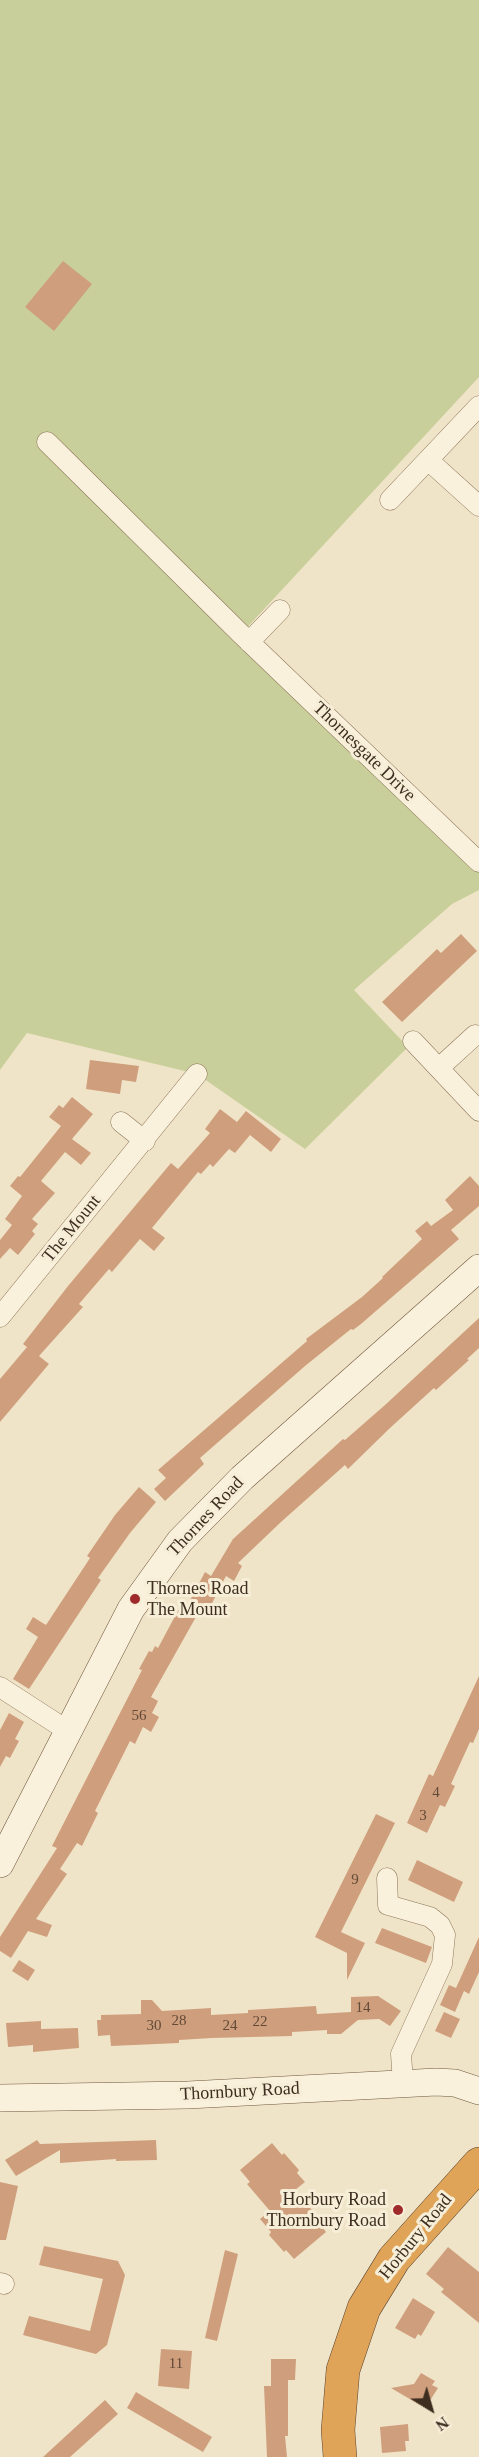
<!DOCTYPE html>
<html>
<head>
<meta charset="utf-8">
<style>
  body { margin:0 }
  #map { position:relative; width:479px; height:2457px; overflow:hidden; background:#f0e4c8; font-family:Georgia,serif }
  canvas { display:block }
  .north { position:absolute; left:401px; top:2379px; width:60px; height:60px; -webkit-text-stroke:4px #f7eed8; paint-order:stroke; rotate:143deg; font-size:16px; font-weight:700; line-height:24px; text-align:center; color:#3d2e20 }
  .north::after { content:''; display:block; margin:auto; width:21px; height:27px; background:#3d2e20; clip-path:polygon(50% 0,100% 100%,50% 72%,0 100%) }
</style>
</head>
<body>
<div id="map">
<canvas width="479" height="2457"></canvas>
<div class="north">N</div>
</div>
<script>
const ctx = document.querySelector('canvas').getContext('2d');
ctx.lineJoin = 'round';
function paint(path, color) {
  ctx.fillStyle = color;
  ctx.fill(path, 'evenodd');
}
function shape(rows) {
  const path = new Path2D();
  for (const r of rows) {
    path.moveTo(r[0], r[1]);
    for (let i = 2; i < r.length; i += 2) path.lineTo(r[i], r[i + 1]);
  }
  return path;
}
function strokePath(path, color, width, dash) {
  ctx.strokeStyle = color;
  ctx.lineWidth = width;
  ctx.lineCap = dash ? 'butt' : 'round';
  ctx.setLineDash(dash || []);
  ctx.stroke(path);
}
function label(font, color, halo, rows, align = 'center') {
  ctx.font = font + ' Georgia,serif';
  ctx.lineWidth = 6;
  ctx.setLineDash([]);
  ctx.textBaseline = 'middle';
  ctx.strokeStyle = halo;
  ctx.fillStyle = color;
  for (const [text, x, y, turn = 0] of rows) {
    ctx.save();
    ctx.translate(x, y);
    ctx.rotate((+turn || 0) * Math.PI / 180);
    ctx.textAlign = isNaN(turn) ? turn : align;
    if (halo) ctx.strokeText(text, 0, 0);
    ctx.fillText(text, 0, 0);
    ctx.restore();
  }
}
paint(shape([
  [0,0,479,0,479,377,241,634,479,862,479,890,452,904,354,990,408,1047,305,1149,197,1074,27,1033,0,1070]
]), '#c9cf9b');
paint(shape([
  [63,261,92,284,54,331,25,307],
  [461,934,477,951,402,1022,382,1002,437,949,441,953],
  [90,1060,139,1066,136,1082,122,1080,120,1094,86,1089],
  [72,1097,93,1114,72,1139,91,1153,81,1165,65,1152,41,1181,55,1193,32,1219,38,1224,32,1231,35,1234,18,1255,10,1248,0,1259,0,1240,12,1225,5,1219,22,1196,10,1186,18,1176,20,1177,61,1126,49,1117,59,1105,63,1108],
  [220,1109,237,1122,246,1111,281,1139,271,1152,250,1135,235,1153,229,1149,213,1167,210,1164,201,1174,198,1172,152,1228,165,1238,154,1251,140,1239,112,1272,109,1269,79,1304,83,1307,39,1356,49,1364,0,1422,0,1379,27,1347,23,1344,68,1286,171,1163,178,1169,210,1133,205,1129],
  [470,1176,479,1186,479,1206,451,1230,459,1239,361,1324,353,1330,351,1329,305,1366,200,1458,204,1464,165,1501,154,1489,166,1478,158,1470,307,1341,306,1339,362,1297,383,1278,382,1277,422,1239,415,1231,427,1221,431,1226,453,1210,445,1200],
  [479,1318,479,1348,467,1359,469,1360,436,1390,434,1388,390,1428,348,1469,345,1465,281,1522,238,1563,242,1566,234,1581,226,1576,208,1611,201,1608,151,1697,158,1701,152,1713,159,1717,151,1732,143,1727,135,1744,130,1741,95,1811,98,1813,82,1846,77,1843,60,1869,67,1874,36,1919,52,1925,47,1937,28,1931,11,1958,0,1951,0,1937,57,1848,52,1846,142,1670,139,1669,149,1651,152,1652,155,1646,158,1648,181,1605,186,1608,205,1572,211,1576,233,1539,343,1439,345,1440,385,1405],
  [139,1487,156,1502,130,1533,98,1578,101,1580,29,1689,13,1679,38,1637,26,1629,33,1617,46,1625,90,1558,87,1556,115,1515],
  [479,1676,479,1729,473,1743,470,1742,451,1784,455,1786,445,1807,440,1805,427,1833,407,1823,429,1774,433,1776],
  [9,1713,24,1722,15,1739,19,1741,10,1758,6,1756,0,1767,0,1730],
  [376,1814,395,1823,341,1932,365,1943,347,1980,347,1953,315,1937],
  [417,1860,463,1882,454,1902,408,1880],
  [382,1928,432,1947,426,1963,375,1943],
  [479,1937,479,1972,469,1994,464,1991,455,2012,440,2005,449,1985,456,1988],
  [19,1960,35,1970,28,1981,12,1971],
  [378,1996,401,2011,390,2026,379,2019,358,2020,341,2034,327,2034,327,2030,292,2032,292,2036,212,2038,179,2040,179,2043,111,2046,110,2035,98,2036,97,2020,101,2020,101,2015,141,2014,141,2000,152,2000,162,2011,211,2008,211,2015,248,2013,248,2010,316,2006,317,2014,351,2012,351,1997],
  [444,2012,460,2019,451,2038,435,2031],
  [41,2021,41,2029,78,2028,79,2048,33,2052,33,2045,8,2047,6,2023],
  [37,2140,40,2144,156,2140,157,2160,116,2161,116,2159,60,2163,60,2150,16,2176,5,2160],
  [272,2143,282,2155,284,2153,299,2170,297,2173,305,2182,295,2190,321,2221,319,2223,326,2232,294,2259,286,2250,284,2252,269,2235,271,2232,260,2219,270,2211,247,2184,250,2182,240,2170],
  [0,2182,18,2186,6,2240,0,2240],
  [44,2246,118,2261,125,2275,107,2345,96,2354,23,2335,29,2316,90,2331,103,2279,39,2265],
  [448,2247,479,2272,479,2323,441,2292,444,2289,426,2274],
  [225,2250,238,2254,217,2341,205,2338],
  [413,2298,435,2312,421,2336,418,2334,415,2339,395,2328],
  [161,2349,192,2351,189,2389,158,2386],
  [271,2359,296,2359,295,2380,288,2380,288,2436,285,2436,287,2457,267,2457,264,2386,271,2386],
  [421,2373,435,2381,432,2385,438,2388,431,2399,425,2396,420,2405,391,2388,414,2384],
  [136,2392,212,2437,203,2452,127,2408],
  [105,2400,118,2414,70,2457,43,2457],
  [408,2424,409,2441,405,2441,406,2451,382,2453,380,2427]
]), '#cf9f7d');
const street = shape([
  [47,442,241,634,479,862],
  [428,460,479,506],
  [390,500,479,406],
  [249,642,280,610],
  [413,1041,479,1111],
  [439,1068,475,1035],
  [121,1122,145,1141],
  [0,1317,197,1074],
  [0,1687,68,1731],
  [387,1878,388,1905,430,1917,440,1925,445,1935,442,1964,401,2054,403,2083],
  [0,2283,4,2284]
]);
const secondary = shape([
  [0,1864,131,1609,180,1541,242,1478,479,1268],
  [0,2098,188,2095,436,2082,455,2083,479,2091]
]);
const highway = shape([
  [340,2457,338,2430,343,2370,364,2308,394,2259,479,2164]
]);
strokePath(street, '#8d765c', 21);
strokePath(secondary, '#6f573f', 28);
strokePath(highway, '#5b4430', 34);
strokePath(street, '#faf1dc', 20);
strokePath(secondary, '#faf1dc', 27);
strokePath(highway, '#e0a458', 33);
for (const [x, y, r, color] of [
  [135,1599,6,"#9e2a2b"],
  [398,2210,6,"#9e2a2b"]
]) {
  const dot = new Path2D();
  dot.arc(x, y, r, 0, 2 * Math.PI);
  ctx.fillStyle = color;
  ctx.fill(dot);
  strokePath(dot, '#f7eed8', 2);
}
label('15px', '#624a37', null, [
  ["56",139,1716],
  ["4",436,1793],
  ["3",423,1816],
  ["9",355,1880],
  ["14",363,2008],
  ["28",179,2021],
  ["22",260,2022],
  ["30",154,2026],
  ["24",230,2026],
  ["11",176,2364]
]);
label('18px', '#3d2e20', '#f7eed8', [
  ["Thornesgate Drive",364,752,44],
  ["The Mount",72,1229,-51],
  ["Thornes Road",206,1517,-47],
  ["Thornbury Road",240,2092,-3],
  ["Horbury Road",416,2237,-51]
]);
label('18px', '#3d2e20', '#f7eed8', [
  ["Thornes Road",147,1589],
  ["The Mount",147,1610],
  ["Horbury Road",386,2200,"right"],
  ["Thornbury Road",386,2221,"right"]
], 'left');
</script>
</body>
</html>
